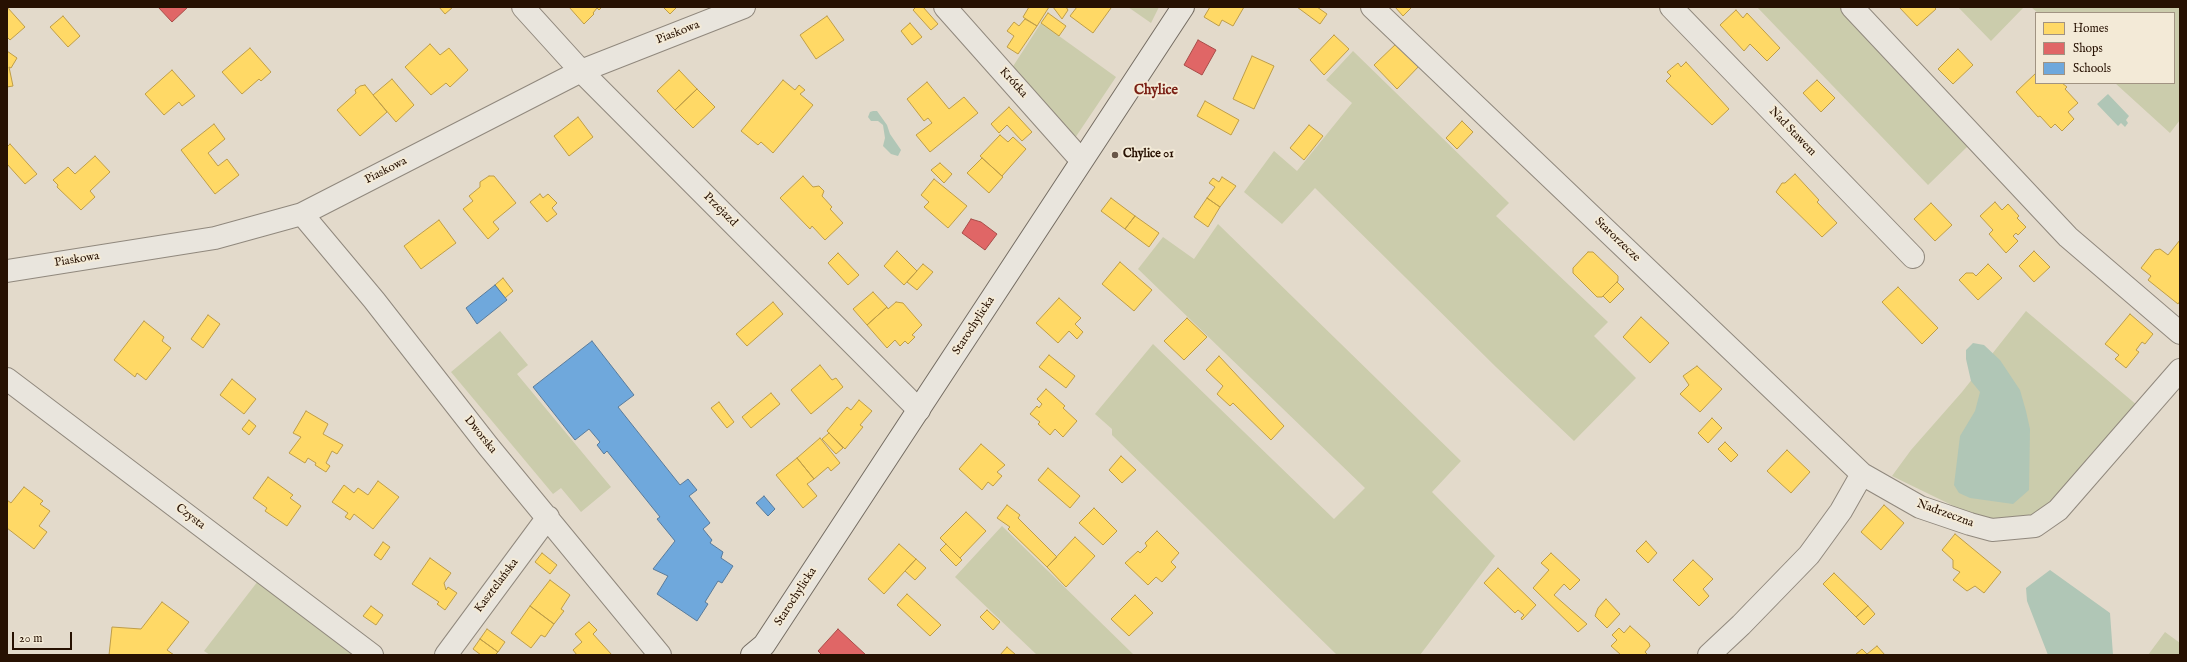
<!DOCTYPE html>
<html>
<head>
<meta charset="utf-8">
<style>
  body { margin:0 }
  #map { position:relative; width:2187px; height:662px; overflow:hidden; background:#e3dacb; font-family:"IM FELL English",serif }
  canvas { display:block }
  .frame { position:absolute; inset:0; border:8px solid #271102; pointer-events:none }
  .legend { position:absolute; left:2035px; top:12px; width:140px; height:72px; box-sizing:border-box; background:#f3ead7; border:1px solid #a19382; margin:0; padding:5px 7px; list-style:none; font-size:12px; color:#271102 }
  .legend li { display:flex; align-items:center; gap:8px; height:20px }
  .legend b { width:20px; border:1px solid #a19382 }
  .scale { position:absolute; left:12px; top:632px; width:60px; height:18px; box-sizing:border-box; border:2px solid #271102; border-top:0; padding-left:5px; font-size:12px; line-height:14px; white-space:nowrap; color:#271102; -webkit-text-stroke:3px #f3ead7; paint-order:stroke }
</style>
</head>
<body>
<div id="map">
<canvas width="2187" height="662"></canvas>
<div class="frame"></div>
<ul class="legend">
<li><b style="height:11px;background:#ffd966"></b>Homes</li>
<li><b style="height:11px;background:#e06666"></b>Shops</li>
<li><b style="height:11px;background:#6fa8dc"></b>Schools</li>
</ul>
<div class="scale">20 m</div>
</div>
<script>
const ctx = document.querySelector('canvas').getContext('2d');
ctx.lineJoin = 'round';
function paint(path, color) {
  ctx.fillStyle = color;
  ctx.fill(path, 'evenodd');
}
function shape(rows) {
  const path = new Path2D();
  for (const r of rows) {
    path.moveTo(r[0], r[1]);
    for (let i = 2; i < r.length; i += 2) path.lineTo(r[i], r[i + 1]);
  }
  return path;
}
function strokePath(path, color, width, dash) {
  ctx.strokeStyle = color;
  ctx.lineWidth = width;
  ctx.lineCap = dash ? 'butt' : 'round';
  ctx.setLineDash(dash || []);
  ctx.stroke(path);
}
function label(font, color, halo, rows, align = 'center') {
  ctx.font = font + ' "IM FELL English",serif';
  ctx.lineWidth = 4;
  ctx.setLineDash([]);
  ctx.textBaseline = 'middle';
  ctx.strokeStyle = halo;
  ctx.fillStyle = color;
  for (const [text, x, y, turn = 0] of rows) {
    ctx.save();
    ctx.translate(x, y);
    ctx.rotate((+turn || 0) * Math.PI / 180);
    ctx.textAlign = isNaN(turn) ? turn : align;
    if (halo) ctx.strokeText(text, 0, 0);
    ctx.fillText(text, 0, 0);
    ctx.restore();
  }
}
paint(shape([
  [1128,7,1159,7,1151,23],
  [1757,7,1839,7,1968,146,1928,185],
  [1958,7,2024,7,1991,41],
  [2031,7,2180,7,2180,120,2170,133,2115,83,2174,83,2174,13,2038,13],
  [1041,23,1116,77,1075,138,1010,71],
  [1353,51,1509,203,1496,216,1608,322,1594,336,1636,378,1574,441,1496,367,1315,188,1282,224,1244,192,1274,151,1297,171,1352,103,1326,80],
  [1218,224,1461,461,1432,492,1495,556,1420,655,1337,655,1112,435,1112,429,1095,414,1153,344,1334,519,1365,488,1138,269,1163,237,1194,259],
  [2026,311,2138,406,2042,513,2003,522,1970,514,1892,476,1911,450,1962,392],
  [500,331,528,365,517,374,611,487,581,512,561,488,553,494,451,372],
  [1002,526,1134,655,1037,655,955,577],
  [258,581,355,655,210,655,204,651],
  [2165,632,2180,643,2180,655,2148,655]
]), '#cbccac');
paint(shape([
  [2108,94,2129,116,2126,120,2128,123,2125,127,2121,123,2118,126,2097,104],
  [873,111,877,111,887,125,890,134,901,150,898,156,891,154,883,146,885,138,883,125,878,121,871,121,868,117,870,112],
  [1973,343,1984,345,2000,360,2020,390,2026,411,2030,429,2029,490,2013,504,1970,498,1959,493,1954,485,1960,436,1975,411,1980,392,1971,381,1966,359,1966,350],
  [2050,570,2110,613,2113,655,2048,655,2027,601,2026,588]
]), '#b0c6b6');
const homes = shape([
  [7,7,25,27,10,40,7,37,7,7],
  [439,7,453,7,445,14,439,7],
  [569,7,602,7,599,10,597,8,593,13,594,14,584,24,569,7],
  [663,7,677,7,670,14,663,7],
  [916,7,923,7,938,24,931,30,913,10,916,7],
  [1029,7,1049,7,1037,26,1023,17,1029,7],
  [1053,7,1066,7,1068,10,1062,19,1053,7],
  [1077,7,1110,7,1111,8,1093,33,1070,16,1077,7],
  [1210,7,1244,7,1233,26,1222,20,1219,26,1204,17,1210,7],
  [1297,7,1317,7,1327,14,1320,24,1297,7],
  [1395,7,1412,7,1403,16,1395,7],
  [1899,7,1934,7,1936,9,1917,26,1899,7],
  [1736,10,1743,18,1747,13,1780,48,1767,61,1750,44,1744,51,1720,25,1736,10],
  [1048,13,1066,26,1059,36,1041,23,1048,13],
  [63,16,80,36,68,47,50,27,63,16],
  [827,16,844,40,816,59,800,35,827,16],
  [1025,19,1037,26,1018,54,1007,47,1014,36,1007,31,1014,22,1019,26,1025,19],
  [910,23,922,37,912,45,901,31,910,23],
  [1334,35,1349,49,1324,75,1310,60,1334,35],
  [1398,42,1421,64,1397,89,1374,65,1398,42],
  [430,44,440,55,449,48,468,70,450,87,446,83,431,95,405,67,430,44],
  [250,48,271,72,261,81,259,79,242,94,222,72,250,48],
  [1958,49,1973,65,1953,84,1938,69,1958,49],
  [7,51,17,58,11,68,9,67,13,86,7,87,7,51],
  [1252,56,1274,66,1254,109,1233,99,1252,56],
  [1686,62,1729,109,1712,125,1666,81,1671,76,1667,72,1678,63,1681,67,1686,62],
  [172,70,195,96,182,106,179,102,164,115,145,94,172,70],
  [679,70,697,89,675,110,657,91,679,70],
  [2036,73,2036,83,2062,83,2067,87,2065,89,2078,103,2068,112,2074,119,2062,131,2055,124,2051,128,2040,116,2038,117,2016,92,2036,73],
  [392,79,414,105,396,122,373,95,392,79],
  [783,80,795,90,799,85,805,90,800,94,813,105,773,153,761,142,758,145,741,131,783,80],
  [1817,80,1835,98,1821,112,1803,93,1817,80],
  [927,82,949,109,964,97,978,113,930,152,916,135,932,123,928,118,924,121,907,99,927,82],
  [365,85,387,112,360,136,337,110,356,93,355,90,360,86,365,85],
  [697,89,715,107,693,128,675,110,697,89],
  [1205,101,1239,120,1231,135,1197,116,1205,101],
  [1009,107,1032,132,1022,141,1007,125,999,133,991,124,1009,107],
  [578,117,593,137,569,156,554,136,578,117],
  [1462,121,1473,132,1457,149,1446,138,1462,121],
  [214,124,225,139,208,153,218,166,227,159,239,175,215,194,181,150,214,124],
  [1309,125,1323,136,1304,160,1290,148,1309,125],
  [1000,135,1008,142,1013,137,1026,149,1002,176,980,156,1000,135],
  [10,144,37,174,25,184,7,164,7,147,10,144],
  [95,156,110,172,90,191,95,197,81,210,57,187,58,185,53,180,68,167,75,174,95,156],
  [982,158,1003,177,989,193,967,173,982,158],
  [940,163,952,174,944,183,931,170,940,163],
  [1795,174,1819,200,1817,202,1837,223,1822,237,1776,192,1782,183,1785,183,1795,174],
  [489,176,494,176,516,203,493,222,499,229,488,239,463,209,473,201,469,196,480,187,480,182,489,176],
  [803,176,813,187,819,186,824,191,822,196,832,207,830,209,843,223,825,240,812,226,810,229,780,198,803,176],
  [1222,177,1236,186,1220,207,1207,198,1215,187,1209,183,1213,178,1219,182,1222,177],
  [934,179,967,206,948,228,924,207,929,202,921,195,934,179],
  [540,194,543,198,548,194,557,203,552,208,557,214,547,222,530,202,540,194],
  [1111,198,1135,216,1125,229,1101,211,1111,198],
  [1207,198,1220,207,1208,227,1194,217,1207,198],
  [1995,202,2002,210,2008,204,2019,216,2017,218,2026,227,2018,235,2016,233,2013,236,2018,241,2006,253,1989,234,1993,230,1980,216,1995,202],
  [1931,203,1952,225,1935,241,1914,219,1931,203],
  [1135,216,1159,233,1149,247,1125,229,1135,216],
  [439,220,456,243,421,269,404,246,439,220],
  [2180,240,2180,301,2178,304,2148,280,2151,276,2141,268,2155,250,2160,249,2168,255,2180,240],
  [897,251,917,271,904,285,884,266,897,251],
  [2034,251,2050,267,2034,282,2019,266,2034,251],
  [1588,252,1593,252,1618,276,1618,281,1602,297,1597,297,1573,273,1573,268,1588,252],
  [838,253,859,275,848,285,828,263,838,253],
  [1120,262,1152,290,1134,311,1102,284,1120,262],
  [923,264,933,272,917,290,907,282,923,264],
  [1988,264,2002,278,1978,300,1959,280,1966,273,1973,273,1976,276,1988,264],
  [503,278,513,291,505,298,495,285,503,278],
  [1617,282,1624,289,1610,303,1603,296,1617,282],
  [1898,287,1938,328,1922,344,1882,302,1898,287],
  [873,292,887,307,867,325,853,309,873,292],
  [1059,298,1081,318,1075,324,1083,332,1077,339,1069,331,1058,343,1036,323,1059,298],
  [773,302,783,314,747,346,736,334,773,302],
  [896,302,903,303,922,325,912,335,915,337,908,344,905,341,900,346,895,340,887,348,867,325,887,307,888,309,896,302],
  [2130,314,2153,334,2145,344,2142,342,2136,350,2139,352,2126,368,2115,359,2119,355,2105,344,2130,314],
  [208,315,220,324,203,348,191,339,208,315],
  [1641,317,1669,343,1650,363,1623,337,1641,317],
  [1187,318,1207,337,1184,360,1164,341,1187,318],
  [144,321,164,337,162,341,171,348,146,380,137,373,135,377,114,360,144,321],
  [1049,355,1075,376,1066,388,1039,367,1049,355],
  [1219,356,1284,426,1271,440,1233,403,1230,406,1217,394,1223,386,1206,370,1219,356],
  [820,365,832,380,836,378,843,387,811,414,791,390,820,365],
  [1697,366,1722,389,1700,412,1680,394,1689,385,1683,376,1697,366],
  [232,379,256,399,244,414,220,395,232,379],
  [1046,389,1065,406,1063,408,1077,421,1063,437,1055,429,1050,435,1038,424,1040,422,1030,414,1037,406,1039,408,1042,404,1037,399,1046,389],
  [771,393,780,404,751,428,742,417,771,393],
  [859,400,872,411,860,425,863,427,845,449,827,431,847,407,851,410,859,400],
  [719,402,734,422,727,428,711,408,719,402],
  [306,411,328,424,323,434,343,445,337,454,332,451,326,463,330,466,326,472,315,465,316,463,308,458,305,463,289,453,301,437,293,433,306,411],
  [1712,418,1722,428,1708,443,1698,433,1712,418],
  [249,420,256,426,249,435,242,429,249,420],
  [829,433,843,448,836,454,822,439,829,433],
  [820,438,840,463,831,471,828,467,814,479,797,458,820,438],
  [1725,442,1738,455,1731,462,1718,449,1725,442],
  [981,444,1005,465,997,472,1002,476,993,486,988,482,982,490,959,469,981,444],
  [1787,450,1810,472,1791,493,1767,471,1787,450],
  [1121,456,1136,470,1122,483,1109,470,1121,456],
  [797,458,814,479,807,484,817,496,803,508,776,475,797,458],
  [1048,468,1080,496,1070,508,1038,480,1048,468],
  [268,477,293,495,290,498,301,506,287,526,265,511,267,508,253,498,268,477],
  [378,481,399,497,373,529,354,514,350,520,345,517,348,513,332,502,344,485,354,493,358,488,368,495,378,481],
  [24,487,43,501,40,504,50,511,39,526,47,532,34,549,7,528,7,500,11,503,24,487],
  [1007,505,1020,515,1018,518,1057,557,1047,567,1008,529,1010,527,997,518,1007,505],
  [1884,505,1904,523,1881,550,1861,532,1884,505],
  [1094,508,1117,531,1103,545,1079,523,1094,508],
  [966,512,986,531,960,558,940,538,966,512],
  [1157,531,1179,553,1171,562,1176,567,1162,582,1156,577,1148,585,1125,563,1138,551,1140,553,1147,546,1145,543,1157,531],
  [1955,534,2001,572,1984,593,1975,586,1967,591,1953,580,1960,572,1953,568,1953,560,1942,550,1955,534],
  [1075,537,1095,556,1066,587,1047,567,1075,537],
  [1646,541,1657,553,1648,563,1636,551,1646,541],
  [383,542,390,547,381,560,374,555,383,542],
  [899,544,916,559,884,594,868,579,899,544],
  [946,544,962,560,956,566,940,550,946,544],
  [542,553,557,565,550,574,535,562,542,553],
  [1551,553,1580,580,1570,590,1564,584,1554,595,1587,624,1578,632,1533,588,1549,570,1541,563,1551,553],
  [430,558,451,573,444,583,446,590,448,587,457,593,445,610,437,604,439,602,412,584,430,558],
  [916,559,926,568,915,580,905,571,916,559],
  [1693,560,1713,579,1703,589,1709,596,1699,606,1673,580,1693,560],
  [1498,568,1536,605,1522,620,1521,618,1524,615,1518,610,1515,613,1484,583,1498,568],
  [1834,573,1868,606,1856,617,1823,584,1834,573],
  [550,580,570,595,561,609,564,611,554,624,530,606,550,580],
  [907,594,941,625,930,636,897,605,907,594],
  [1135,595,1153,613,1129,636,1111,619,1135,595],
  [1606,599,1620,614,1607,628,1595,616,1598,608,1606,599],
  [162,602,189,622,167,650,174,655,109,655,112,627,141,629,162,602],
  [371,606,383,615,376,625,363,616,371,606],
  [530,606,554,624,545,637,541,635,531,648,511,633,530,606],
  [1868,606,1875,614,1864,625,1856,617,1868,606],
  [987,610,1000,622,993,630,980,617,987,610],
  [589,622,597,630,593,634,612,655,577,655,573,650,582,642,575,634,589,622],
  [1630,626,1649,643,1650,646,1645,652,1648,655,1621,655,1611,646,1617,640,1612,635,1619,628,1624,633,1630,626],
  [487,629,505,642,498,652,480,639,487,629],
  [480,639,498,652,495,655,481,655,473,649,480,639],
  [1877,646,1885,655,1855,655,1862,649,1867,654,1877,646],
  [1007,647,1016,655,1000,655,1007,647]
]);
paint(homes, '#ffd966');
strokePath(homes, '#be9d48', 1);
const shops = shape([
  [158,7,188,7,172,22,158,7],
  [1198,40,1216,50,1202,75,1184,65,1198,40],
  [971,219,981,222,997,234,985,250,962,233,971,219],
  [838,629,866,655,822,655,818,651,838,629]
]);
paint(shops, '#e06666');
strokePath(shops, '#a84c48', 1);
const schools = shape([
  [495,285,507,300,477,324,466,308,495,285],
  [592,341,634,395,618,407,680,485,688,479,697,490,689,496,710,523,703,529,712,540,710,543,723,552,721,558,733,566,722,583,718,581,705,602,708,604,697,621,657,594,668,576,653,569,675,541,657,519,660,517,607,451,604,454,597,445,600,442,589,429,575,440,533,387,592,341],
  [764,496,775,509,768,516,756,503,764,496]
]);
paint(schools, '#6fa8dc');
strokePath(schools, '#597b9b', 1);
const street = shape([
  [523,7,581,71,919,410],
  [945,7,1081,160],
  [1372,7,1862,474],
  [1671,7,1913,257],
  [1852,7,2068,237,2180,333],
  [302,214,374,300,488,446,660,655],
  [7,271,215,238,302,214,581,71,744,7],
  [7,379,372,655],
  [446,655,548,517],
  [1709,655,1741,625,1809,555,1841,511,1862,474,1920,507,1970,524,1992,530,2035,526,2058,510,2180,370]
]);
const secondary = shape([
  [752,655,764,645,1183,7]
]);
strokePath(street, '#90887d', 24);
strokePath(secondary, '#756d63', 24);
strokePath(street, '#e9e5dd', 22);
strokePath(secondary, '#e9e5dd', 22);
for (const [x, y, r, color] of [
  [1115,155,4,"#695748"]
]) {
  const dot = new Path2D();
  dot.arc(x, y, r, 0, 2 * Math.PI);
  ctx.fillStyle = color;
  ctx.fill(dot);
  strokePath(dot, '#f3ead7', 1.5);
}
label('12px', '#271102', '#f3ead7', [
  ["Piaskowa",678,33,-21],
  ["Krótka",1013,83,48],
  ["Nad Stawem",1792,132,46],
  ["Piaskowa",386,171,-27],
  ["Przejazd",720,210,45],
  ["Starorzecze",1617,240,44],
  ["Piaskowa",77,260,-9],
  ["Starochylicka",974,326,-57],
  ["Dworska",480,435,51],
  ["Nadrzeczna",1945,514,20],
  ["Czysta",190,517,37],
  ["Kasztelańska",497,586,-53],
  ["Starochylicka",796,597,-57]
]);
label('bold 12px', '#271102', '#f3ead7', [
  ["Chylice 01",1123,155]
], 'left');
label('bold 14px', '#7a1f14', '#f3ead7', [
  ["Chylice",1156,91]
]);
</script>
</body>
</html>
